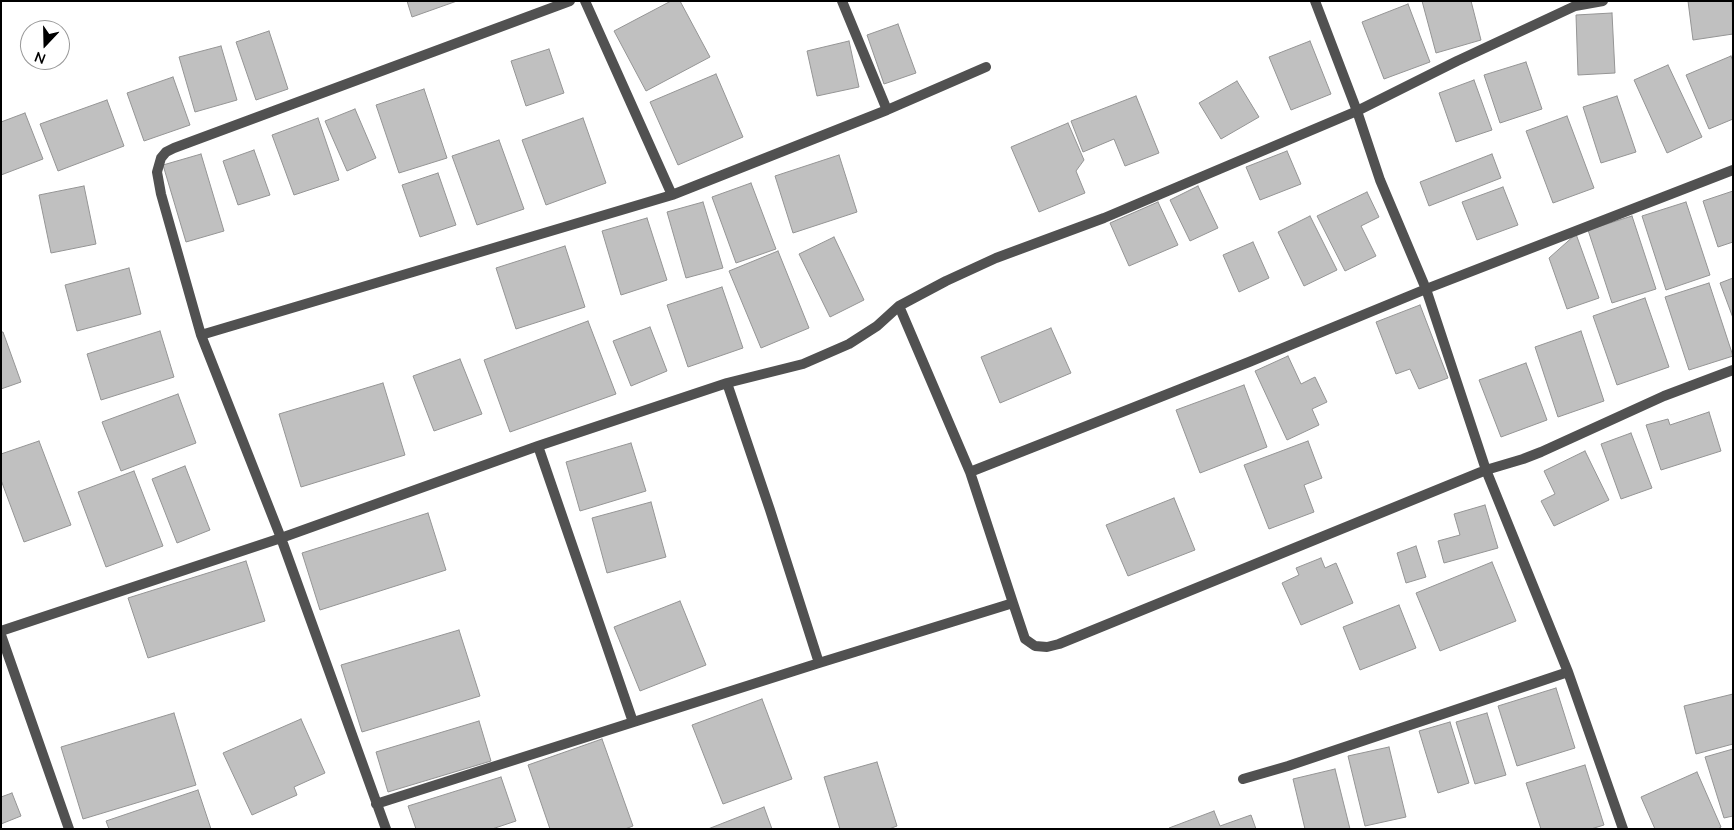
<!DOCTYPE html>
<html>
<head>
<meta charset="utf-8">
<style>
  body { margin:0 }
  #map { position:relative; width:1734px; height:830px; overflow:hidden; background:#fff; font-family:Mulish,sans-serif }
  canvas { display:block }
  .frame { position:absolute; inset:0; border:2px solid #000; pointer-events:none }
  .north { position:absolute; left:20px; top:20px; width:50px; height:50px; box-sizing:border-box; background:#fff; border:1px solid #999; border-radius:50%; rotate:201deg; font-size:14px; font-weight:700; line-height:20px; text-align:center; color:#000 }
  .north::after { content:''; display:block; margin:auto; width:18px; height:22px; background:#000; clip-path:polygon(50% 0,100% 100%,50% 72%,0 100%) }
</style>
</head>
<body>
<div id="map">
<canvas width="1734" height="830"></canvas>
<div class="frame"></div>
<div class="north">N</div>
</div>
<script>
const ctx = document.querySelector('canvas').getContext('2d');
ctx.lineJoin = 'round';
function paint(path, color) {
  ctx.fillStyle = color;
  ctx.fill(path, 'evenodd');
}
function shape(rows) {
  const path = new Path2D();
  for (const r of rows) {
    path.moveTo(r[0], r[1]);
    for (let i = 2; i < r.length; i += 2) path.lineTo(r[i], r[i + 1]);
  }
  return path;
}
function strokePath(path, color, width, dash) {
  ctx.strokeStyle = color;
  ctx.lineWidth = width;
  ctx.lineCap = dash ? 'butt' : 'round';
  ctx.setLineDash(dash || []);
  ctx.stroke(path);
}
const building = shape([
  [407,1,457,1,412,17,407,1],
  [671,1,680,1,710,57,646,91,614,31,671,1],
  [1422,1,1471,1,1481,40,1436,53,1422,1],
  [1688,1,1732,1,1733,34,1693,40,1688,1],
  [1408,4,1430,62,1384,79,1362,22,1408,4],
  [1612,13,1615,73,1578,75,1576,15,1612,13],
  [898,24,916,73,884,84,867,35,898,24],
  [269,31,288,89,256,100,236,42,269,31],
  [849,41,859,87,817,96,807,51,849,41],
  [1310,41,1331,94,1291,110,1269,57,1310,41],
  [221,46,237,100,195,112,179,57,221,46],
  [549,49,564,93,526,106,511,61,549,49],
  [1731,56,1733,61,1733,119,1709,129,1686,75,1731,56],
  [1526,62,1542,109,1500,123,1484,75,1526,62],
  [1668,65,1702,137,1667,153,1634,80,1668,65],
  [716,74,743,137,678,165,650,102,716,74],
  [173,77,190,125,144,141,127,93,173,77],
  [1474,80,1492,130,1456,142,1439,93,1474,80],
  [1237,81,1259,117,1221,139,1199,103,1237,81],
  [424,89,447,158,399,173,376,105,424,89],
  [1136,96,1159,153,1125,166,1114,139,1083,152,1071,121,1136,96],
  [1617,96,1636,152,1601,163,1583,107,1617,96],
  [107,100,124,146,58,171,40,124,107,100],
  [355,109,376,158,347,171,325,121,355,109],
  [25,113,43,159,1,175,1,122,25,113],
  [1567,116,1594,188,1553,203,1526,131,1567,116],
  [318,118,339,180,294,195,272,135,318,118],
  [583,118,606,183,546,205,522,140,583,118],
  [1068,123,1084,160,1076,171,1085,193,1039,212,1011,147,1068,123],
  [499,140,524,209,477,225,452,156,499,140],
  [254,150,270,195,238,205,223,161,254,150],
  [1287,151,1301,184,1260,200,1246,167,1287,151],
  [201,154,224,231,186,242,163,165,201,154],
  [1492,154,1501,178,1429,206,1420,182,1492,154],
  [839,155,857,212,793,233,775,176,839,155],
  [438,173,456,225,420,237,402,185,438,173],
  [751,183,776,249,736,263,712,197,751,183],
  [84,186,96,244,51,253,39,195,84,186],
  [1198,186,1218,228,1190,241,1170,200,1198,186],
  [1503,187,1518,225,1477,240,1462,202,1503,187],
  [1733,191,1733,242,1718,247,1703,201,1733,191],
  [1367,192,1379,217,1361,226,1376,256,1345,271,1317,216,1367,192],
  [703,202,723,268,686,278,667,212,703,202],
  [1158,202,1178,245,1129,266,1110,223,1158,202],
  [1686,202,1710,275,1666,290,1642,216,1686,202],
  [1310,216,1337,270,1304,286,1278,232,1310,216],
  [1632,216,1656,289,1612,303,1588,230,1632,216],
  [647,218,667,280,621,295,602,231,647,218],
  [1576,234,1599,298,1567,309,1549,258,1576,234],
  [834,237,864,300,830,317,799,254,834,237],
  [1253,242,1269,278,1239,292,1223,255,1253,242],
  [565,246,585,307,516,329,496,268,565,246],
  [778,251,809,328,761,348,729,271,778,251],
  [129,268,141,314,77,331,65,285,129,268],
  [1733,278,1733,318,1720,283,1733,278],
  [1709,283,1733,356,1689,370,1665,297,1709,283],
  [722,287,743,348,688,367,667,305,722,287],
  [1645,298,1669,367,1617,385,1593,316,1645,298],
  [1420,305,1448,378,1419,389,1410,369,1396,374,1376,322,1420,305],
  [588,321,616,394,510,432,484,360,588,321],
  [650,327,667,371,631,386,613,341,650,327],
  [1051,328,1071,373,1000,403,981,357,1051,328],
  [160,331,174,377,101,400,87,354,160,331],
  [1581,331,1604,401,1558,417,1535,347,1581,331],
  [1,332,3,332,21,382,1,389,1,332],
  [1288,356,1301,384,1315,377,1327,402,1312,409,1319,425,1287,440,1255,371,1288,356],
  [460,359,482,414,434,431,413,376,460,359],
  [1526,363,1547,420,1501,437,1479,380,1526,363],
  [383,383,405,455,301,487,279,414,383,383],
  [1244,385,1267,447,1200,473,1176,410,1244,385],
  [178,394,196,443,121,471,102,422,178,394],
  [1709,412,1721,451,1661,470,1646,425,1668,419,1670,425,1709,412],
  [1631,433,1652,488,1621,499,1601,444,1631,433],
  [39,441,71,525,24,542,1,480,1,454,39,441],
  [1308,441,1322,478,1304,485,1314,512,1269,529,1244,465,1308,441],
  [631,443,646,491,580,511,566,462,631,443],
  [1585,451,1609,500,1554,526,1541,501,1555,494,1544,471,1585,451],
  [185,466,210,530,177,543,152,479,185,466],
  [134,471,163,546,106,567,78,492,134,471],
  [1174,498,1195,550,1128,576,1106,525,1174,498],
  [651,502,666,557,607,573,592,518,651,502],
  [1485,505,1498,548,1444,563,1438,541,1460,535,1454,514,1485,505],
  [428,513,446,570,320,610,302,553,428,513],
  [1416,546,1426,577,1406,583,1397,553,1416,546],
  [1321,558,1325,568,1336,563,1353,603,1301,625,1282,583,1299,575,1296,568,1321,558],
  [246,561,265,621,148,658,128,598,246,561],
  [1492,562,1516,621,1440,651,1416,593,1492,562],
  [680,601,706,665,640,691,614,627,680,601],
  [1399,605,1416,648,1360,670,1343,627,1399,605],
  [459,630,480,696,362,732,341,665,459,630],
  [1556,688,1575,748,1517,766,1498,706,1556,688],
  [1733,694,1733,744,1696,754,1684,706,1733,694],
  [762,699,792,779,723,804,692,725,762,699],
  [174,713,196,785,83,819,61,747,174,713],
  [1487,713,1506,775,1475,784,1456,722,1487,713],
  [301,719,325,773,294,787,297,795,252,815,223,753,301,719],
  [479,721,491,761,388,792,376,752,479,721],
  [1450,722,1469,783,1438,793,1419,731,1450,722],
  [602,739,633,826,625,829,550,829,528,765,602,739],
  [1389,747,1406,817,1365,826,1348,756,1389,747],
  [1733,749,1733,816,1724,818,1705,757,1733,749],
  [877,762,897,826,889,829,840,829,824,777,877,762],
  [1585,765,1604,825,1591,829,1541,829,1526,783,1585,765],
  [1335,769,1350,829,1305,829,1293,779,1335,769],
  [1697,772,1721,827,1718,829,1655,829,1641,797,1697,772],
  [501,777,516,821,492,829,416,829,408,806,501,777],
  [198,790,211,829,109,829,106,821,198,790],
  [12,793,21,816,1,824,1,797,12,793],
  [764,807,772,829,708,829,764,807],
  [1214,811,1220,826,1251,815,1256,829,1170,829,1169,828,1214,811]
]);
paint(building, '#c0c0c0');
strokePath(building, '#959595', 1);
strokePath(shape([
  [585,1,672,195],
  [842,1,887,110],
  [1315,1,1357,111,1380,180,1426,289,1486,470,1568,672,1623,829],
  [899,306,970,472,1013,603],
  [201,335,672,195,887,110,986,67],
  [727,383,770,510,819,663],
  [538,446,633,722],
  [970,472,1249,362,1426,289,1733,170],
  [1,631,281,538,538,446,727,383,803,364,849,344,877,326,899,306,946,281,996,258,1104,218,1357,111,1457,61,1575,6,1603,1],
  [1,635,69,829],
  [1243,779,1288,766,1568,672],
  [376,804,819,663,1013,603,1025,639,1035,646,1047,647,1059,644,1486,470,1523,459,1541,452,1664,396,1733,370],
  [386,829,281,538,201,335,161,194,157,172,161,158,166,152,174,148,570,1]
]), '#515151', 10);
</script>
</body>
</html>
